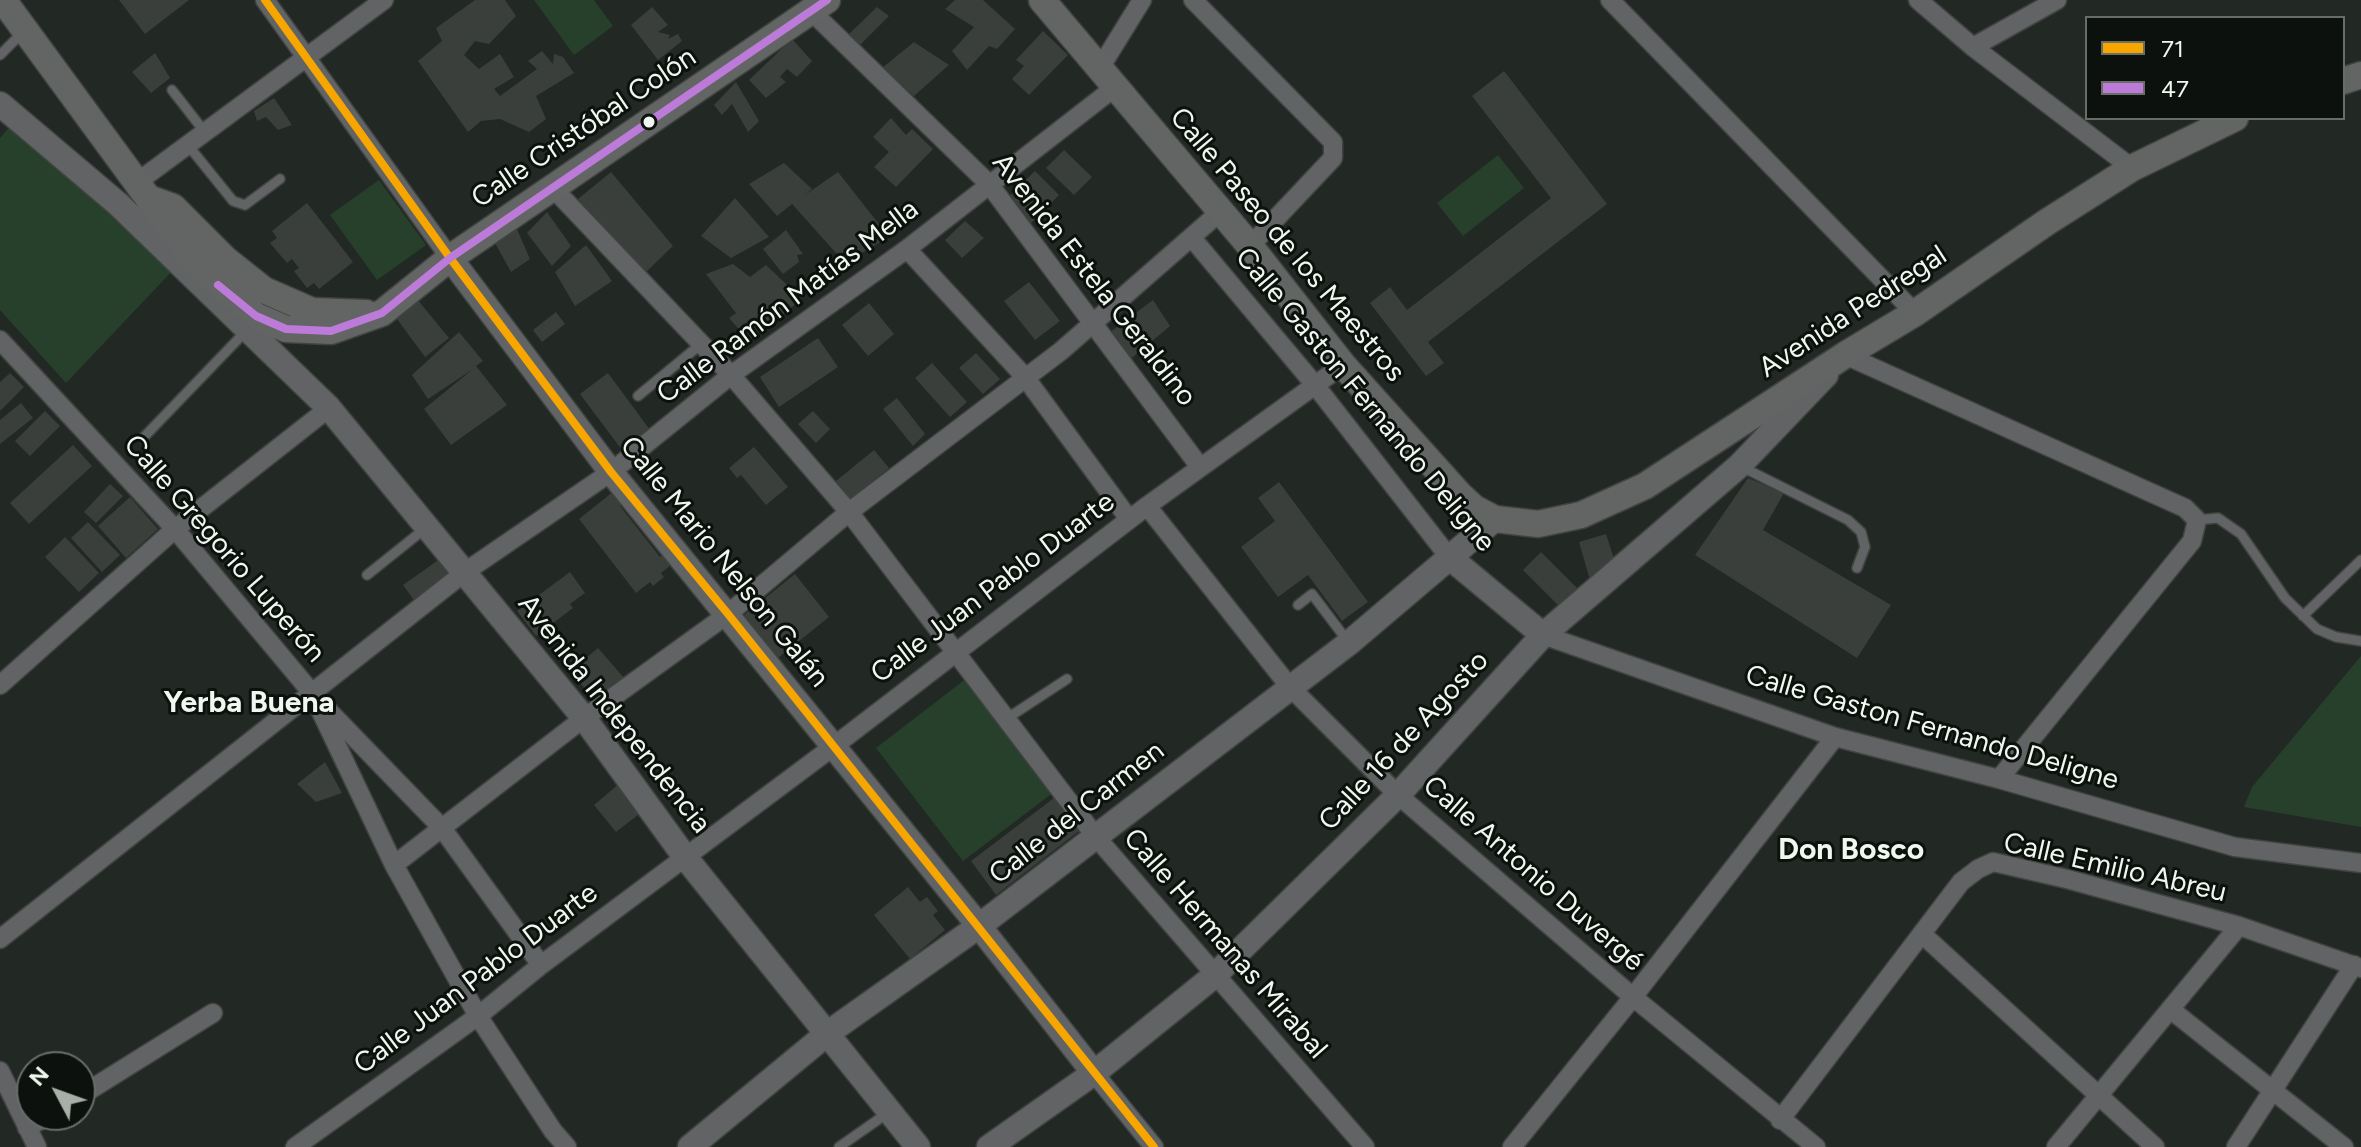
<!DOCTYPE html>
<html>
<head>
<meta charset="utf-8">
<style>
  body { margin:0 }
  #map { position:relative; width:2361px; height:1147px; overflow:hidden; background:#222823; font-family:Figtree,sans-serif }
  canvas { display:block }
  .legend { position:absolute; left:2085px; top:16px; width:260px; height:104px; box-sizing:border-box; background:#0d110d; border:2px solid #686d68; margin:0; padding:10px 14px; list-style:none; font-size:24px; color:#f0f7f0 }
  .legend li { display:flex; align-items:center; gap:16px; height:40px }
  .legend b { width:40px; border:2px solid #686d68 }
  .north { position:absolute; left:16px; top:1051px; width:80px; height:80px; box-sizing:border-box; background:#0d110d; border:2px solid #686d68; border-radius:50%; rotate:311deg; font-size:22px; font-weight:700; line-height:32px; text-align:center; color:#f0f7f0 }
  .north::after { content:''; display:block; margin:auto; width:28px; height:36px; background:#a8afa8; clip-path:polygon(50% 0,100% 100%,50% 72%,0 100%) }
</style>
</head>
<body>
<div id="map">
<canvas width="2361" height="1147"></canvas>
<ul class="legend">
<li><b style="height:10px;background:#f7a600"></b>71</li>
<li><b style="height:10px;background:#bd7bd9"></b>47</li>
</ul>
<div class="north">N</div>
</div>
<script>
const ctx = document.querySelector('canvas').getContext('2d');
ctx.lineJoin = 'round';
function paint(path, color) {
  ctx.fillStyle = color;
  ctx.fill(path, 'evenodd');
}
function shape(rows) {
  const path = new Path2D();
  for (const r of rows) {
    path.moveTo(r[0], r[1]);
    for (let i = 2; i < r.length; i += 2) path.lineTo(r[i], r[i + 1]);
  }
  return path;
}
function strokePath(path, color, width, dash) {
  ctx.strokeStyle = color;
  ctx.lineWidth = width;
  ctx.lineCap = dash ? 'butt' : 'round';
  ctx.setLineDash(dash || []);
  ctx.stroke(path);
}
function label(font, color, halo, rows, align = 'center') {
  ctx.font = font + ' Figtree,sans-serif';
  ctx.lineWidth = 6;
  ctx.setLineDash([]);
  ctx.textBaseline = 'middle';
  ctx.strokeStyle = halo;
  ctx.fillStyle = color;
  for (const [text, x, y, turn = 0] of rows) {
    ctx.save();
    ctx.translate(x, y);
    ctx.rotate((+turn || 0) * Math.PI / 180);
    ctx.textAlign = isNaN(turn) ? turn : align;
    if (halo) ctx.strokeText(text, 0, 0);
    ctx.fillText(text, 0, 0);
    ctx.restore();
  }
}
paint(shape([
  [534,0,594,0,613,26,574,55],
  [10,126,177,266,66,383,0,310,0,138],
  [1498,155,1524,188,1463,236,1437,203],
  [379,180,426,245,377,280,330,215],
  [2361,656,2361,827,2244,807,2252,787],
  [967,678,1054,792,963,861,876,748]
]), '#27402b');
paint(shape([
  [119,0,189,0,145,34],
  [475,0,505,0,516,16,489,44,475,41,464,55,479,69,500,54,514,77,494,89,500,96,537,69,528,61,542,51,553,64,554,54,563,57,574,73,536,96,546,119,529,132,500,119,481,121,468,132,418,61,442,41,436,28],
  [955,0,983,0,1015,29,997,49,989,46,967,70,952,51,974,27,945,9],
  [652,7,668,25,658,32,670,35,668,39,678,34,682,41,658,60,631,25],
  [877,7,889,16,859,46,848,35],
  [1043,31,1068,55,1029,95,1012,79,1024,66,1016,60],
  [792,39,812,61,797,77,787,69,780,77,786,82,766,98,749,80],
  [914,42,949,65,914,96,882,68],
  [155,53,170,78,151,93,132,72],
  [1504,71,1607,204,1428,342,1444,363,1426,376,1370,303,1390,287,1407,310,1551,198,1472,96],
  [736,82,759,121,748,132,732,104,722,115,714,105],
  [274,98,292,125,278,130,266,117,257,121,254,111],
  [891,118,906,135,912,129,933,149,896,187,874,167,889,152,873,137],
  [1064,150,1092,177,1074,195,1046,168],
  [784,163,812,189,805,195,838,172,889,237,845,263,792,204,777,216,749,184],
  [1035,171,1059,195,1030,224,1006,199],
  [611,172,673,246,644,274,578,199],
  [735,198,769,237,731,258,701,236],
  [307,203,353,262,319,289,314,283,307,288,294,271,299,268,292,259,287,263,270,243,277,238,272,231],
  [547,212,571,246,552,266,527,233],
  [965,221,984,238,962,258,945,240],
  [516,227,530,259,511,272,495,243],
  [786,230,803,254,797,255,799,262,783,274,763,249],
  [586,245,612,281,575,306,555,272],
  [733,264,750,277,766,265,802,299,749,341,729,318,736,313,706,274],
  [1029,282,1060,321,1035,340,1004,301],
  [417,299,449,338,425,357,397,319],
  [1153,300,1170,326,1128,361,1109,333],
  [869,303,894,334,868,356,842,325],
  [556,312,565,324,542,342,533,330],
  [459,332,483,361,476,366,507,405,451,445,424,409,473,369,428,399,412,375],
  [818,338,838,367,779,407,760,377],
  [976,353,1000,379,983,394,959,368],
  [932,363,967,402,950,417,915,378],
  [10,373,24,387,0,411,0,382],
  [608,373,653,434,625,454,580,394],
  [897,398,925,434,913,446,883,409],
  [21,403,33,418,0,444,0,420],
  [45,411,60,426,30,456,15,441],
  [813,411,830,429,816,443,798,424],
  [73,445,92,466,29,524,10,503],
  [754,447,788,487,766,505,741,475,737,478,729,468],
  [874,450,889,468,851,499,836,481],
  [1748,478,1784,493,1763,530,1891,605,1857,658,1695,555],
  [1279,482,1368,602,1342,621,1308,575,1278,597,1241,547,1275,521,1258,498],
  [110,484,123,496,96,523,84,512],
  [614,491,624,503,620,506,660,557,663,554,671,565,661,573,664,577,653,586,650,582,636,593,579,519],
  [130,497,158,529,126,558,98,526],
  [88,522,120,555,102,572,71,538],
  [1606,534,1618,571,1590,580,1579,542],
  [65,537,99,573,79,592,45,557],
  [1541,552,1578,589,1560,607,1523,570],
  [447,554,460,572,416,603,403,585],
  [570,572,585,593,570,604,573,608,536,636,517,611],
  [795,574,829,617,778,658,744,615],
  [598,648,625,679,597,703,570,671],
  [325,762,342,793,316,802,297,784],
  [620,783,643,811,616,832,594,805],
  [1054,798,1079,831,996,895,971,861],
  [908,887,920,902,927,897,938,911,933,915,945,930,910,959,874,915]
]), '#3b3f3b');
const service = shape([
  [0,55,23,32],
  [172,90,204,131],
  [187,144,233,201,245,205,280,179],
  [638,396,701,344],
  [143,438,246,331],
  [1742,467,1848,520,1861,532,1865,547,1857,568],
  [2197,520,2218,518,2241,534,2285,598,2317,629,2336,637,2361,641],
  [367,575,427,527],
  [1298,605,1312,594,1349,643],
  [2303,616,2361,560],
  [1006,719,1067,679],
  [839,1147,889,1112]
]);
const minor = shape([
  [265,0,450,258],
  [1193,0,1333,142,1333,158,1250,246],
  [1610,0,1915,313],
  [1918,0,1973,47,2132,168],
  [811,11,989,184,1200,467],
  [1973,47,2057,0],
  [1100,68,1142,0],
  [136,183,384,0],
  [553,188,731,375,849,512,1096,837,1365,1147],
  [1192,238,1315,385,1449,557],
  [907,249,1025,377,1129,519],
  [0,340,175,529,312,693,394,865,478,1016,553,1131,567,1147],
  [1845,355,2185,508,2197,520,2192,541,1999,779],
  [1147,506,1289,686,1398,795,1633,997,1816,1147],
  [1543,635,1835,737,1999,779,2235,847,2361,863],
  [0,685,175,529,329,408],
  [322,704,442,828,541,965],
  [394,865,584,718,728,614,849,512,1061,351,1220,212],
  [1922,934,2155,1147],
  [0,939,465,572,611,472,731,375,907,249,1114,88],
  [2170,1009,2344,1147],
  [0,1071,37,1147],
  [1094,1073,1154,1147],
  [80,1096,213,1013],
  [1780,1120,1961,882,1978,869,1993,862,2067,879,2239,926,2361,968],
  [27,1128,49,1115],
  [295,1147,478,1016,541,965,834,746,1147,506,1343,365],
  [1512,1147,1633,997,1835,737],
  [2056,1147,2239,926],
  [2236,1147,2354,965]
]);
const tertiary = shape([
  [0,104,118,204,329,408,584,718,685,857,918,1147],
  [450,258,611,472,979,926,1094,1073],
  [1449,557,1543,635],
  [690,1147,828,1033,979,926,1349,643,1495,519],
  [989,1147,1094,1073,1214,976,1398,795,1543,635,1739,466,1826,375]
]);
const secondary = shape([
  [3,0,198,266,256,316,286,329,331,331,382,313,450,258,827,0],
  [1042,0,1250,246,1343,365,1459,494,1474,508,1495,519,1538,524,1581,515,1645,486,1845,355,1915,313,2047,222,2132,168,2235,118],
  [2343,81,2361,75],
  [148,198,173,207,225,259,264,290,312,311,366,313]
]);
strokePath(service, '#404441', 12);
strokePath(minor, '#404441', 21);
strokePath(tertiary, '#404441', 27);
strokePath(secondary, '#404441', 29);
strokePath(service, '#616364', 9);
strokePath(minor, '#616364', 18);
strokePath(tertiary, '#616364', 24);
strokePath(secondary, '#636565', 26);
strokePath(shape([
  [265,0,450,258,611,472,728,614,1154,1147]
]), '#f7a600', 8);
strokePath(shape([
  [218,285,256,316,286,329,331,331,382,313,450,258,827,0]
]), '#bd7bd9', 8);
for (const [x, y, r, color] of [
  [649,122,7,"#f0f7f0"]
]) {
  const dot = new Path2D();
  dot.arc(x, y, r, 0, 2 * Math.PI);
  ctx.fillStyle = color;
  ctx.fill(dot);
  strokePath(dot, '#0d110d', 3);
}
label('28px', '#f0f7f0', '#0d110d', [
  ["Calle Cristóbal Colón",584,128,-34],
  ["Calle Paseo de los Maestros",1287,245,50],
  ["Avenida Estela Geraldino",1094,280,52],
  ["Calle Ramón Matías Mella",788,302,-37],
  ["Avenida Pedregal",1853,312,-33],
  ["Calle Gaston Fernando Deligne",1365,400,50],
  ["Calle Gregorio Luperón",224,549,49],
  ["Calle Mario Nelson Galán",724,562,51],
  ["Calle Juan Pablo Duarte",993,588,-37],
  ["Avenida Independencia",614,714,52],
  ["Calle Gaston Fernando Deligne",1932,728,16],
  ["Calle 16 de Agosto",1404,741,-47],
  ["Calle del Carmen",1077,813,-38],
  ["Calle Emilio Abreu",2115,868,13],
  ["Calle Antonio Duvergé",1533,874,41],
  ["Calle Hermanas Mirabal",1225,944,49],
  ["Calle Juan Pablo Duarte",476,979,-37]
]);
label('bold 30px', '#f0f7f0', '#0d110d', [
  ["Yerba Buena",249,703],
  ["Don Bosco",1851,850]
]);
</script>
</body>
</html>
